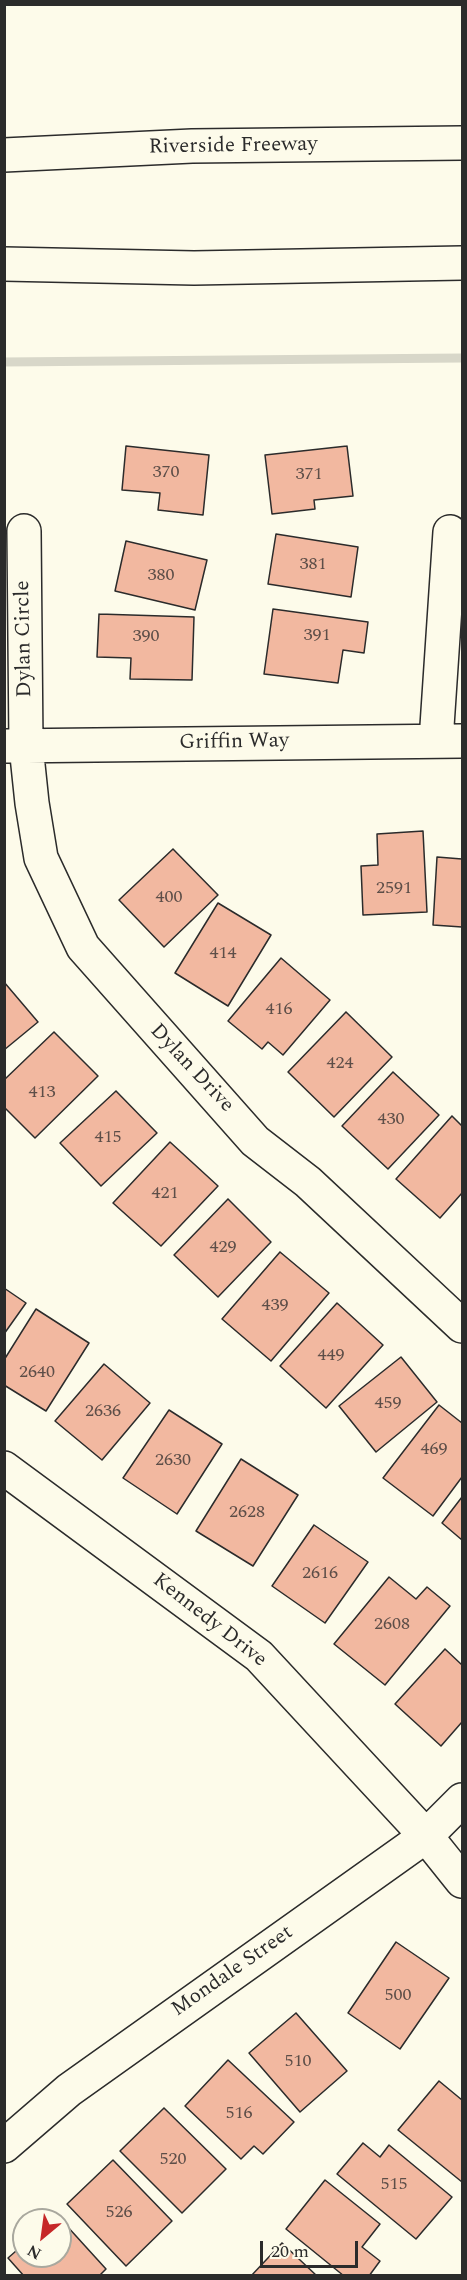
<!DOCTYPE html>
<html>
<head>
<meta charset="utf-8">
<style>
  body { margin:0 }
  #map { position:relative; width:467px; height:2280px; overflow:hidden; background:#fdfbea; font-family:Spectral,serif }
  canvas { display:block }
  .frame { position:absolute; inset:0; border:6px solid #2b2b2b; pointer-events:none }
  .north { position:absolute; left:12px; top:2208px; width:60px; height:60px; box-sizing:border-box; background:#fdfbea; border:2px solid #a9a89e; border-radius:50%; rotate:209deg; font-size:16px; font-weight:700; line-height:24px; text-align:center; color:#2b2b2b }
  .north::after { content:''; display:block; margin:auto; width:21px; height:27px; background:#c62828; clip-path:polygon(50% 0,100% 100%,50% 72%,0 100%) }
  .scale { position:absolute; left:260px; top:2241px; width:98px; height:27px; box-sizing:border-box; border:3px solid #2b2b2b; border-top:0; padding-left:8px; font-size:18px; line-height:21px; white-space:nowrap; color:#2b2b2b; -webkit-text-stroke:4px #fdfbea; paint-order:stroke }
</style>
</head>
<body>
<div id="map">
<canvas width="467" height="2280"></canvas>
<div class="frame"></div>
<div class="north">N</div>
<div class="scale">20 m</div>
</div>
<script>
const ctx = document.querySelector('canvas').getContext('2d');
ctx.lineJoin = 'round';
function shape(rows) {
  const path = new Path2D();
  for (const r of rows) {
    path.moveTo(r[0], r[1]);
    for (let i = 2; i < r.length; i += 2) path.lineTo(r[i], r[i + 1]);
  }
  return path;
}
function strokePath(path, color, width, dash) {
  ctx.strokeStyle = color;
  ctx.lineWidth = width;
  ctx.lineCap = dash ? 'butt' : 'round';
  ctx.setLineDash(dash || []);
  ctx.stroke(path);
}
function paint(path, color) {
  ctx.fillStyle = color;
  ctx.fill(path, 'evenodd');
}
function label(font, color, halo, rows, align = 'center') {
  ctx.font = font + ' Spectral,serif';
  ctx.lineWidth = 4.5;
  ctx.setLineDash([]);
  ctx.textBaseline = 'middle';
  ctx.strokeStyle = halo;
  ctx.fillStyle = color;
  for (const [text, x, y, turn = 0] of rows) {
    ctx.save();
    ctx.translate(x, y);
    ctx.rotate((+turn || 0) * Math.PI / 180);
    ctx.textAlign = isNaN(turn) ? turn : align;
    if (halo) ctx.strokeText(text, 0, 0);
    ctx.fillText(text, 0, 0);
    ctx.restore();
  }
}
strokePath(shape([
  [4,362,462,358]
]), '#d8d7c9', 9);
const building = shape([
  [126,446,209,455,203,515,158,510,160,493,122,490,126,446],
  [347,446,353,496,314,500,315,509,272,514,265,455,347,446],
  [276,534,358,547,351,597,268,584,276,534],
  [126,541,207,560,195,610,115,591,126,541],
  [273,609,368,622,364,653,343,650,338,683,264,674,273,609],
  [99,614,194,617,192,680,130,679,131,658,97,657,99,614],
  [423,831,427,912,363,915,361,866,378,865,377,834,423,831],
  [173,849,218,895,164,947,119,900,173,849],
  [437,857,462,859,462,927,433,925,437,857],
  [218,903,271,935,228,1006,175,973,218,903],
  [281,958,330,1000,283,1055,268,1042,262,1049,228,1021,281,958],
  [4,982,38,1022,4,1050,4,982],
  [346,1012,392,1057,334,1117,288,1072,346,1012],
  [54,1032,98,1076,35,1138,4,1107,4,1080,54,1032],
  [393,1072,439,1115,388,1169,342,1126,393,1072],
  [116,1091,157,1133,101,1186,60,1143,116,1091],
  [452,1116,462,1126,462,1193,440,1218,396,1179,452,1116],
  [170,1142,218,1186,161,1246,113,1203,170,1142],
  [228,1199,271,1242,218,1297,174,1255,228,1199],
  [280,1252,329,1293,271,1361,222,1319,280,1252],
  [4,1288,26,1303,4,1334,4,1288],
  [337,1303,383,1345,326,1408,280,1366,337,1303],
  [36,1309,89,1343,46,1411,4,1385,4,1360,36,1309],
  [401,1357,437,1402,376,1452,339,1406,401,1357],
  [104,1364,150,1403,102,1460,55,1421,104,1364],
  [439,1405,462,1423,462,1477,433,1516,383,1478,439,1405],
  [169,1410,222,1444,177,1514,123,1478,169,1410],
  [241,1459,298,1495,253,1566,196,1531,241,1459],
  [462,1497,462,1540,442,1523,462,1497],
  [314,1525,368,1562,325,1623,272,1586,314,1525],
  [389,1577,416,1599,427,1587,450,1606,385,1685,334,1644,389,1577],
  [445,1649,462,1665,462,1722,441,1746,395,1704,445,1649],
  [396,1942,449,1978,400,2049,348,2013,396,1942],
  [296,2013,347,2071,300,2112,249,2053,296,2013],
  [228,2060,294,2122,263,2154,254,2146,241,2159,185,2106,228,2060],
  [439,2081,462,2100,462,2182,398,2130,439,2081],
  [164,2108,226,2169,182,2213,120,2151,164,2108],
  [363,2143,380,2157,389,2145,452,2197,416,2239,337,2174,363,2143],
  [113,2160,172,2221,126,2266,67,2204,113,2160],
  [325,2180,380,2224,362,2247,380,2261,369,2276,344,2276,286,2229,325,2180],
  [56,2214,106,2269,99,2276,24,2276,8,2258,24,2244,24,2256,60,2256,60,2220,50,2220,56,2214],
  [282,2243,317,2276,251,2276,282,2243]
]);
paint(building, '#f2b8a0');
strokePath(building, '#2b2b2b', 1.5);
const minor = shape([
  [24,531,26,746,32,803,41,858,83,947,255,1141,308,1182,462,1326],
  [436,741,450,532],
  [4,746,462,741],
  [4,1468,259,1656,426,1836,462,1881],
  [4,2146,69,2090,426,1836,462,1800]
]);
const highway = shape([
  [4,155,192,146,462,143],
  [4,264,194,268,462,263]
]);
strokePath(minor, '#2b2b2b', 36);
strokePath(highway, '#2b2b2b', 36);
strokePath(minor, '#fdfbea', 33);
strokePath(highway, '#fdfbea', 33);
label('18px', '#5d4e48', null, [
  ["370",166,473],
  ["371",309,475],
  ["381",313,565],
  ["380",161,576],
  ["391",317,636],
  ["390",146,637],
  ["2591",394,889],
  ["400",169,898],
  ["414",223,954],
  ["416",279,1010],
  ["424",340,1064],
  ["413",42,1093],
  ["430",391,1120],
  ["415",108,1138],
  ["421",165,1194],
  ["429",223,1248],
  ["439",275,1306],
  ["449",331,1356],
  ["2640",37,1373],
  ["459",388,1404],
  ["2636",103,1412],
  ["469",434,1450],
  ["2630",173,1461],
  ["2628",247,1513],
  ["2616",320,1574],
  ["2608",392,1625],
  ["500",398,1996],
  ["510",298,2062],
  ["516",239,2114],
  ["520",173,2160],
  ["515",394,2185],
  ["526",119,2213]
]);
label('21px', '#2b2b2b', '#fdfbea', [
  ["Riverside Freeway",233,147,-1],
  ["Dylan Circle",25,639,-91],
  ["Griffin Way",234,743,-1],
  ["Dylan Drive",191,1069,47],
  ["Kennedy Drive",209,1621,38],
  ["Mondale Street",233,1972,-35]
]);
</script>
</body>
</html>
